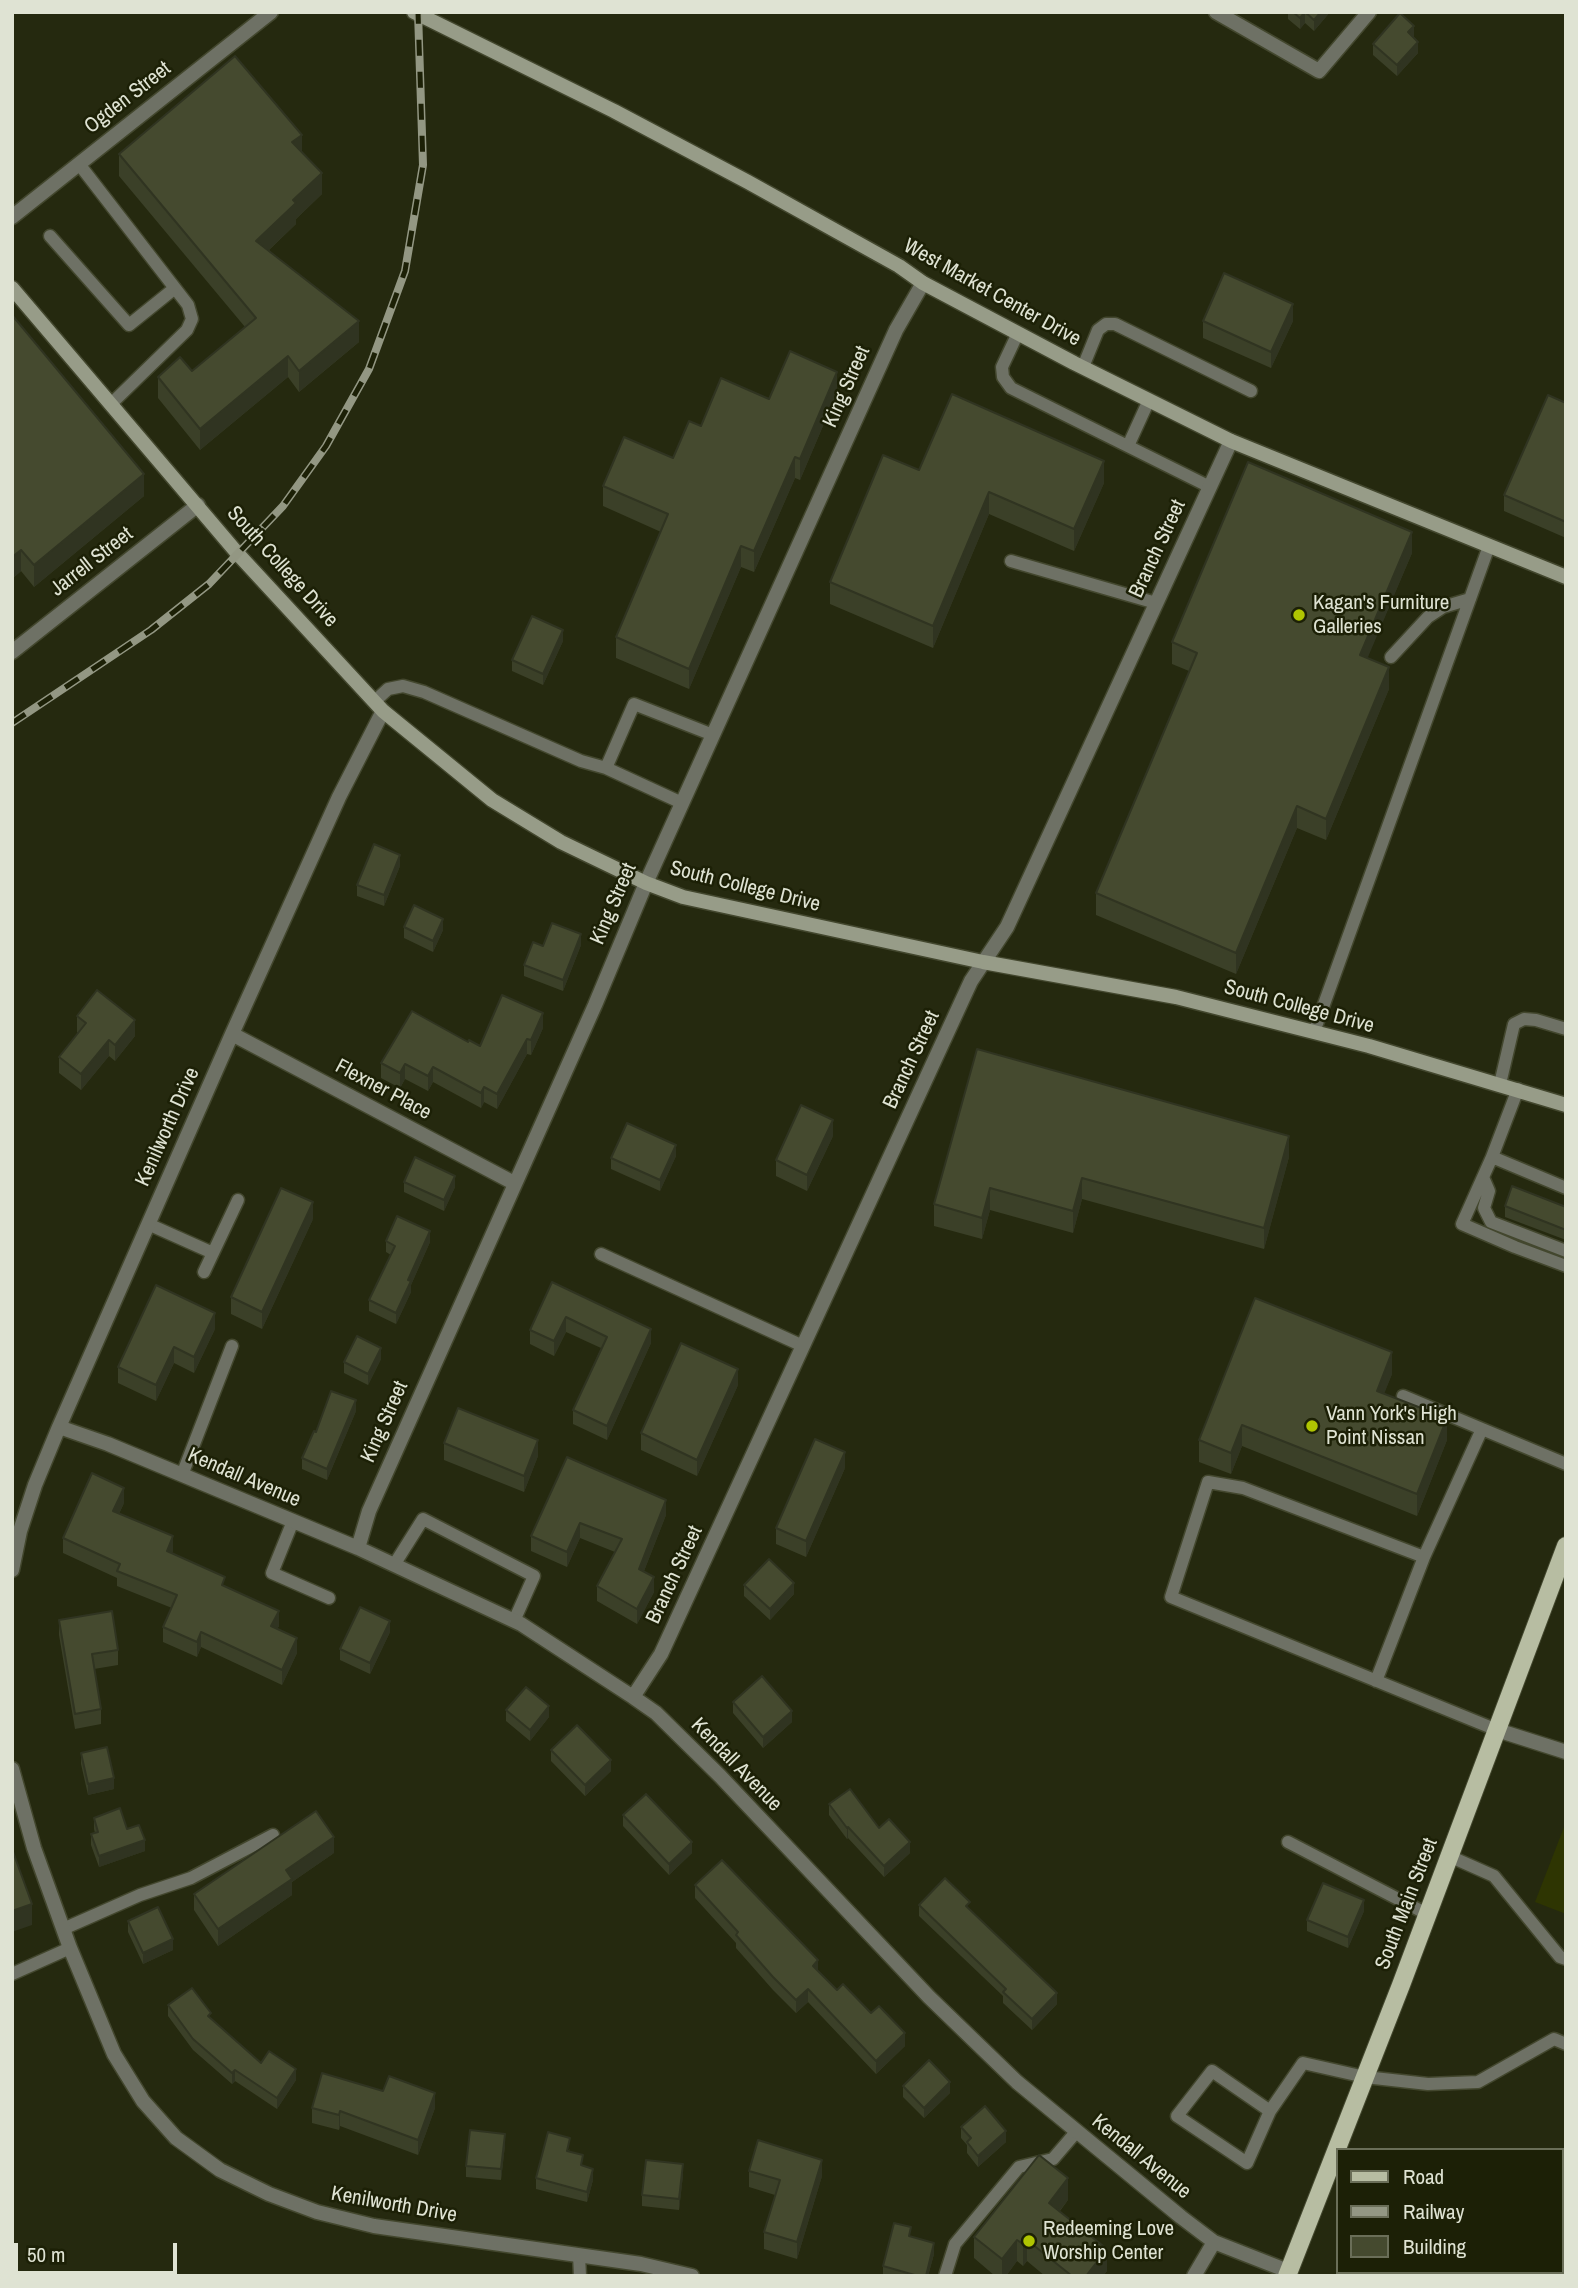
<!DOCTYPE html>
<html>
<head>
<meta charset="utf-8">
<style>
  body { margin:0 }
  #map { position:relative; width:1578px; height:2288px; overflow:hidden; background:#25290f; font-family:"Archivo Narrow",sans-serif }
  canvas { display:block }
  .frame { position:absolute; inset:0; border:14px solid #dfe3d3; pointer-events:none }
  .legend { position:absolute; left:1336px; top:2148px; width:228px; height:126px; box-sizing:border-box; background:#1c2006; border:2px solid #6a6e58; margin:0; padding:9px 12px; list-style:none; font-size:21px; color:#dfe3d3 }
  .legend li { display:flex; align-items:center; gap:14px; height:35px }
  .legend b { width:35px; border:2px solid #6a6e58 }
  .scale { position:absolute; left:14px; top:2243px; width:163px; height:32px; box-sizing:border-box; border:4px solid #dfe3d3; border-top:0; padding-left:9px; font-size:21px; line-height:24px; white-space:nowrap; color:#dfe3d3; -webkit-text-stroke:5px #1c2006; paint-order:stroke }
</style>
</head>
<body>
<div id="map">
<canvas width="1578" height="2288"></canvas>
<div class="frame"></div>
<ul class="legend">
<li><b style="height:9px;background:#b7bda2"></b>Road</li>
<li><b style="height:9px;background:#939783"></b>Railway</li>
<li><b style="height:19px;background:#454a2f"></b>Building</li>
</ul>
<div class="scale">50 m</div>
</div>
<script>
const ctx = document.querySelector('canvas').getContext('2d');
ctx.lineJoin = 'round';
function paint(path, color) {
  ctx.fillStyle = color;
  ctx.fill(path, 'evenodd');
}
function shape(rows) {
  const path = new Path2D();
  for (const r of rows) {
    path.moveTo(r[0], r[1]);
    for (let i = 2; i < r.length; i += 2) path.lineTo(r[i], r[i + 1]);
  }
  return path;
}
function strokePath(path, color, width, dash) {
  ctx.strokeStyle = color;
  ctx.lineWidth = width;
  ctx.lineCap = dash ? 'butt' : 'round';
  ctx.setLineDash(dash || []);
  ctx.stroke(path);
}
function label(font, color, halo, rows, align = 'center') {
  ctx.font = font + ' "Archivo Narrow",sans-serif';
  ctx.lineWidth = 5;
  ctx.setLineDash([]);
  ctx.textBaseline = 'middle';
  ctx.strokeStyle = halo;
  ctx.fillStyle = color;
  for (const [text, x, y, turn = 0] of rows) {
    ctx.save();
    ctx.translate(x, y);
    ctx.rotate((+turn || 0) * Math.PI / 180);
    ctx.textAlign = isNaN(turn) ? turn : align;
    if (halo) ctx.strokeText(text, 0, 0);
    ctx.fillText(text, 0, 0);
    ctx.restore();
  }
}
paint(shape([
  [1566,1822,1566,1914,1535,1902]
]), '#2e3502');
strokePath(shape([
  [1562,2181,1566,2180],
  [1406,2276,1408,2272]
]), '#757b50', 6);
const lane = shape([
  [79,164,188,305,192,319,187,330,111,404],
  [50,236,129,325,175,288],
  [1018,333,1002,367,1003,377,1011,388,1210,487],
  [1083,367,1098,330,1106,324,1115,324,1251,391],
  [1128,446,1149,400],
  [1011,561,1156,603],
  [1391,657,1428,617,1443,607,1470,599],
  [375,701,388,689,403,686,424,692,581,761,606,768],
  [682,803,606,768,634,704,713,735],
  [1314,1032,1489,546],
  [1500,1084,1514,1024,1524,1019,1536,1020,1566,1029],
  [1518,1089,1492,1157,1566,1188],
  [1492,1157,1462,1224,1515,1247,1566,1266],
  [1483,1177,1489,1191,1484,1208,1491,1222,1566,1251],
  [148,1224,213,1253],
  [601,1254,803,1346],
  [204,1272,238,1200],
  [1403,1396,1482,1429],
  [182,1475,232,1346],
  [293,1521,272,1573,329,1598],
  [394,1565,423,1519,534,1576,514,1621],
  [1376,1681,1424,1557],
  [1497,1730,1171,1597,1208,1482,1243,1488,1424,1557,1482,1429,1566,1464],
  [1288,1842,1427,1914],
  [1449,1856,1494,1876,1560,1957,1566,1959],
  [63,1929,140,1895,191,1878,273,1835],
  [12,1974,70,1948],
  [1270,2111,1212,2071,1177,2116,1247,2163,1270,2111,1303,2063,1365,2077,1428,2084,1478,2082,1554,2039,1566,2044],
  [579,2255,580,2276],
  [945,2276,955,2244,1019,2167,1053,2159,1077,2131]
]);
const street = shape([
  [1216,12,1319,71,1369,12],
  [12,217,271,12],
  [12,652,198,505],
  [232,1034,514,1183],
  [59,1427,108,1444,358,1548,521,1624,633,1697,656,1713,720,1776,929,1997,1017,2082,1181,2217,1214,2242,1288,2271],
  [358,1548,369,1511,595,1005,646,883,896,330,923,283],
  [12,1570,20,1531,35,1485,59,1427,232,1034,339,797,383,711],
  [633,1697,661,1654,971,981,1007,927,1231,441],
  [1497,1730,1566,1752],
  [12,1769,34,1848,70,1948,114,2054,143,2101,176,2138,220,2170,269,2194,317,2212,374,2226,641,2264,692,2276],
  [1194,2276,1214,2242]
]);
const secondary = shape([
  [414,12,614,111,748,182,899,266,923,283,1074,363,1231,441,1566,577],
  [12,288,238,554,383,711,492,800,561,842,646,883,683,897,983,962,1176,997,1369,1046,1566,1105]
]);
const primary = shape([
  [1287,2276,1401,1985,1566,1546]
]);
strokePath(lane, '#43472e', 15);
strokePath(street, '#43472e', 17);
strokePath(secondary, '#43472e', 17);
strokePath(primary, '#43472e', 20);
strokePath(lane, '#6e7165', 12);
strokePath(street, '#6e7165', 14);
strokePath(secondary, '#979c88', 14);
strokePath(primary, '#b7bda2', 18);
const rail = shape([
  [12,723,151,630,209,584,283,506,326,446,369,369,405,271,423,165,418,12]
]);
strokePath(rail, '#939783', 8);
strokePath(rail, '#1c2006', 5, [16]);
paint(shape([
  [1288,12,1330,12,1314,31,1305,23,1300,29,1288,19],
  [1413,37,1418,53,1397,76,1373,55,1373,44],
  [302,152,322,194,296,219,296,224,269,250,359,342,299,392,288,377,200,450,158,398,158,377,192,371,245,327,119,176,119,154],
  [12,315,144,496,34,587,21,571,12,579],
  [1203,321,1293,321,1271,368,1203,338],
  [837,393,800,480,795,478,754,572,741,567,689,689,616,658,616,637,661,532,603,506,603,486,673,458,701,426,769,399],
  [1566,403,1566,538,1504,511,1504,495],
  [919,470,1104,483,1074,551,989,514,933,648,830,604,830,582],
  [1412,553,1367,658,1389,689,1326,840,1297,828,1236,974,1096,915,1096,893,1189,671,1172,664,1172,642],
  [563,641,543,685,512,671,512,660],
  [400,866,384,906,357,896,357,885],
  [404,927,443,930,433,952,404,938],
  [581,945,563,991,524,976,524,965,543,946],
  [77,1016,135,1036,115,1061,109,1056,81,1090,59,1073,59,1057,78,1033,77,1032],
  [543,1028,531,1055,527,1054,497,1109,484,1102,481,1108,433,1082,428,1091,405,1079,400,1088,381,1078,381,1063,468,1042,480,1046],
  [977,1049,1289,1157,1264,1249,1082,1199,1073,1233,990,1210,982,1239,934,1226,934,1204],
  [833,1136,807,1191,776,1176,776,1160],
  [676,1156,660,1191,611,1169,611,1158],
  [404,1182,455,1187,444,1211,404,1192],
  [1505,1206,1566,1207,1566,1240,1505,1217],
  [313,1219,262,1329,231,1314,231,1297],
  [386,1241,430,1242,411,1285,411,1292,396,1324,369,1311,369,1300,391,1255,386,1252],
  [552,1282,651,1343,607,1440,573,1424,573,1410,601,1348,566,1332,554,1356,530,1344,530,1330],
  [215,1329,194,1373,174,1363,156,1401,118,1383,118,1367],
  [381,1359,368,1385,344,1373,344,1362],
  [1392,1374,1384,1393,1447,1440,1417,1516,1242,1446,1231,1474,1199,1462,1199,1440],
  [738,1385,697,1476,641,1450,641,1433],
  [356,1411,327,1480,302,1469,302,1458,316,1432],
  [444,1443,538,1456,524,1492,444,1460],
  [567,1457,666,1515,644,1571,654,1592,637,1624,597,1601,597,1586,615,1552,580,1538,567,1567,531,1551,531,1536],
  [845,1468,806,1557,776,1544,776,1528],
  [124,1503,119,1514,173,1551,172,1553,225,1586,279,1626,277,1629,297,1653,282,1685,201,1647,197,1657,163,1642,163,1627,172,1608,117,1586,117,1578,63,1553,63,1538],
  [744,1585,794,1594,770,1620,744,1596],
  [59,1620,118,1650,118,1665,94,1669,101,1709,101,1724,75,1729,59,1635],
  [390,1632,370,1674,340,1660,340,1649],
  [733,1702,792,1722,763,1748,733,1713],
  [506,1710,549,1717,530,1741,506,1721],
  [551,1750,611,1771,585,1796,551,1761],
  [81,1753,114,1789,88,1795,81,1764],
  [829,1804,879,1828,910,1853,884,1877,848,1838,847,1839,829,1815],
  [623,1815,692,1853,669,1875,623,1826],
  [94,1818,127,1829,145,1851,99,1867,91,1845,91,1834,95,1833,94,1829],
  [334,1853,292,1882,292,1895,218,1946,194,1910,194,1894],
  [695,1885,818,1972,837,1990,871,2013,905,2046,876,2074,808,2002,796,2013,773,1990,736,1948,736,1943,695,1898],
  [919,1905,970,1909,1057,2004,1032,2030,1003,2003,1003,1996,919,1916],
  [1364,1911,1348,1948,1307,1931,1307,1920],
  [128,1921,173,1950,143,1964,128,1932],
  [168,2005,211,2019,261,2063,296,2080,277,2109,235,2081,232,2084,193,2050,168,2016],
  [903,2086,950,2093,924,2118,903,2097],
  [312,2108,435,2108,418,2155,340,2126,339,2130,312,2123],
  [961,2127,1006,2142,978,2167,967,2153,967,2145,961,2138],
  [505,2145,501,2180,466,2177,466,2166],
  [570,2149,569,2151,583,2166,593,2180,587,2202,536,2189,536,2178],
  [749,2171,822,2176,797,2259,764,2249,764,2232,775,2195,749,2187],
  [683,2175,679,2210,642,2206,642,2195],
  [1068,2200,1060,2211,1107,2271,1103,2276,1045,2276,1027,2261,1023,2266,1017,2261,1006,2276,995,2276,974,2258,974,2237],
  [934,2254,928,2276,883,2276,883,2266]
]), '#3b4028');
paint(shape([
  [1305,12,1305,23,1300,29,1300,18],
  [1321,12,1330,12,1314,31,1314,20],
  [1414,26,1414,37,1408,43,1408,32],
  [1418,42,1418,53,1397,76,1397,65],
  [302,135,302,156,292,142],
  [322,173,322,194,296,219,296,224,256,262,256,241,293,200],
  [1293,304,1293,321,1271,368,1271,352],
  [359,321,359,342,299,392,299,371],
  [288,356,288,377,200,450,200,429],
  [837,372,837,393,800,480,800,459],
  [795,457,795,478,754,572,754,551],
  [1104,461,1104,483,1074,551,1074,529],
  [144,474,144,496,34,587,34,565],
  [989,492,989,514,933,648,933,626],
  [1412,532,1412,553,1360,676,1360,655],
  [741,546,741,567,689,689,689,669],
  [21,550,21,571,12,579,12,557],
  [563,630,563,641,543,685,543,674],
  [1389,667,1389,689,1326,840,1326,819],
  [1297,806,1297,828,1236,974,1236,953],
  [400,855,400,866,384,906,384,895],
  [443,919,443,930,433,952,433,941],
  [581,934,581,945,563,991,563,980],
  [543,1013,543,1028,531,1055,531,1040],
  [135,1020,135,1036,115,1061,115,1045],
  [527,1039,527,1054,497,1109,497,1094],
  [109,1040,109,1056,81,1090,81,1074],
  [405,1064,405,1079,400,1088,400,1073],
  [433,1067,433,1082,428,1091,428,1076],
  [484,1087,484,1102,481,1108,481,1093],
  [833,1120,833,1136,807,1191,807,1175],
  [1289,1136,1289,1157,1264,1249,1264,1228],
  [676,1145,676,1156,660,1191,660,1180],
  [455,1176,455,1187,444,1211,444,1200],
  [1082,1178,1082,1199,1073,1233,1073,1211],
  [990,1188,990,1210,982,1239,982,1218],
  [313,1202,313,1219,262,1329,262,1312],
  [430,1231,430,1242,411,1285,411,1292,396,1324,396,1313,408,1280],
  [215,1313,215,1329,194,1373,194,1357],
  [566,1317,566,1332,554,1356,554,1341],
  [651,1329,651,1343,607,1440,607,1426],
  [174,1347,174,1363,156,1401,156,1385],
  [381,1348,381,1359,368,1385,368,1374],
  [1392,1352,1392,1374,1377,1412,1377,1391],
  [738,1369,738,1385,697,1476,697,1460],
  [356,1400,356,1411,327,1480,327,1469],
  [1447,1418,1447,1440,1417,1516,1417,1494],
  [1242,1425,1242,1446,1231,1474,1231,1453],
  [538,1440,538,1456,524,1492,524,1476],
  [845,1452,845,1468,806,1557,806,1541],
  [124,1488,124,1503,113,1526,113,1511],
  [666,1500,666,1515,639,1584,639,1569],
  [580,1523,580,1538,567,1567,567,1552],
  [173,1536,173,1551,167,1566,167,1551],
  [654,1577,654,1592,637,1624,637,1609],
  [794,1583,794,1594,770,1620,770,1609],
  [279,1611,279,1626,271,1641,271,1626],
  [390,1621,390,1632,370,1674,370,1663],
  [201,1632,201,1647,197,1657,197,1642],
  [297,1638,297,1653,282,1685,282,1670],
  [549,1706,549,1717,530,1741,530,1730],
  [792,1711,792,1722,763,1748,763,1737],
  [611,1760,611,1771,585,1796,585,1785],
  [114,1778,114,1789,88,1795,88,1784],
  [848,1827,848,1838,847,1839,847,1828],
  [334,1837,334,1853,292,1882,292,1895,218,1946,218,1929,286,1870],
  [145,1840,145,1851,99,1867,99,1856],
  [692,1842,692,1853,669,1875,669,1864],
  [910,1842,910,1853,884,1877,884,1866],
  [1364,1900,1364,1911,1348,1948,1348,1937],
  [32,1904,32,1925,12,1932,12,1911],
  [173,1939,173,1950,143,1964,143,1953],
  [818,1960,818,1974,813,1966],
  [808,1989,808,2002,796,2013,796,2000],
  [1057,1993,1057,2004,1032,2030,1032,2019],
  [905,2033,905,2046,876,2074,876,2061],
  [296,2069,296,2080,277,2109,277,2098],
  [235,2070,235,2081,232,2084,232,2073],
  [950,2082,950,2093,924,2118,924,2108],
  [435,2093,435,2108,418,2155,418,2140],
  [340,2111,340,2126,339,2130,339,2115],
  [1006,2131,1006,2142,978,2167,978,2156],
  [505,2134,505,2145,501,2180,501,2169],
  [822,2160,822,2176,797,2259,797,2242],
  [683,2164,683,2175,679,2210,679,2199],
  [593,2169,593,2180,587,2202,587,2192],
  [1068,2178,1068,2200,1049,2224,1049,2203],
  [1017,2240,1017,2261,1006,2276,1002,2276,1002,2259],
  [1027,2240,1027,2261,1023,2266,1023,2244],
  [934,2243,934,2254,928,2276,926,2276],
  [1107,2249,1107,2271,1103,2276,1086,2276]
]), '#303421');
const building = shape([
  [1293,12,1321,12,1314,20,1305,12,1300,18,1293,12],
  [1400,13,1414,26,1408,32,1418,42,1397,65,1373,44,1400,13],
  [235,56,302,135,292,142,322,173,293,200,296,203,256,241,359,321,299,371,288,356,200,429,158,377,180,357,192,371,256,318,119,154,235,56],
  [1224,273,1293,304,1271,352,1203,321,1224,273],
  [12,315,144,474,34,565,21,550,12,557,12,315],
  [790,351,837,372,800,459,795,457,754,551,741,546,689,669,616,637,668,514,603,486,624,437,673,458,689,421,701,426,721,378,769,399,790,351],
  [952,394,1104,461,1074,529,989,492,933,626,830,582,883,455,919,470,952,394],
  [1548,395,1566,403,1566,522,1504,495,1548,395],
  [1248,462,1412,532,1360,655,1389,667,1326,819,1297,806,1236,953,1096,893,1197,653,1172,642,1248,462],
  [532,616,563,630,543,674,512,660,532,616],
  [374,844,400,855,384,895,357,885,374,844],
  [414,905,443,919,433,941,404,927,414,905],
  [552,923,581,934,563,980,524,965,533,942,543,946,552,923],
  [97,990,135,1020,115,1045,109,1040,81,1074,59,1057,86,1023,77,1016,97,990],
  [502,995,543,1013,531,1040,527,1039,497,1094,484,1087,481,1093,433,1067,428,1076,405,1064,400,1073,381,1063,412,1011,468,1042,469,1040,480,1046,502,995],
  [977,1049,1289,1136,1264,1228,1082,1178,1073,1211,990,1188,982,1218,934,1204,977,1049],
  [801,1105,833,1120,807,1175,776,1160,801,1105],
  [627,1123,676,1145,660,1180,611,1158,627,1123],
  [415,1157,455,1176,444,1200,404,1182,415,1157],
  [1512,1186,1566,1207,1566,1230,1505,1206,1512,1186],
  [281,1188,313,1202,262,1312,231,1297,281,1188],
  [397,1216,430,1231,408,1280,411,1281,396,1313,369,1300,395,1246,386,1241,397,1216],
  [552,1282,651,1329,607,1426,573,1410,607,1337,566,1317,554,1341,530,1330,552,1282],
  [156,1285,215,1313,194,1357,174,1347,156,1385,118,1367,156,1285],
  [1255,1298,1392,1352,1377,1391,1447,1418,1417,1494,1242,1425,1231,1453,1199,1440,1255,1298],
  [357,1336,381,1348,368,1374,344,1362,357,1336],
  [681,1343,738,1369,697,1460,641,1433,681,1343],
  [331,1391,356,1400,327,1469,302,1458,314,1431,316,1432,331,1391],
  [458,1408,538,1440,524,1476,444,1443,458,1408],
  [815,1439,845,1452,806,1541,776,1528,815,1439],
  [567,1457,666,1500,639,1569,654,1577,637,1609,597,1586,622,1539,580,1523,567,1552,531,1536,567,1457],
  [92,1473,124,1488,113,1511,173,1536,167,1551,225,1577,222,1585,279,1611,271,1626,297,1638,282,1670,201,1632,197,1642,163,1627,177,1595,117,1571,120,1564,63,1538,92,1473],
  [769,1559,794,1583,770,1609,744,1585,769,1559],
  [360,1607,390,1621,370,1663,340,1649,360,1607],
  [112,1611,118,1650,92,1654,101,1709,75,1714,59,1620,112,1611],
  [762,1676,792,1711,763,1737,733,1702,762,1676],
  [526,1687,549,1706,530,1730,506,1710,526,1687],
  [577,1725,611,1760,585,1785,551,1750,577,1725],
  [107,1747,114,1778,88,1784,81,1753,107,1747],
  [850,1789,879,1828,889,1819,910,1842,884,1866,848,1827,847,1828,829,1804,850,1789],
  [646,1794,692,1842,669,1864,623,1815,646,1794],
  [120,1808,127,1829,139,1825,145,1840,99,1856,91,1834,98,1832,94,1818,120,1808],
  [316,1811,334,1837,286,1870,292,1879,218,1929,194,1894,316,1811],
  [12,1849,32,1904,12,1911,12,1849],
  [722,1860,818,1960,813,1966,837,1990,843,1984,871,2013,879,2006,905,2033,876,2061,808,1989,796,2000,773,1977,736,1935,738,1932,695,1885,722,1860],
  [945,1878,970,1902,966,1906,1057,1993,1032,2019,1003,1992,1006,1989,919,1905,945,1878],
  [1323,1883,1364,1900,1348,1937,1307,1920,1323,1883],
  [158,1907,173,1939,143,1953,128,1921,158,1907],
  [192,1988,211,2013,208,2016,261,2063,269,2051,296,2069,277,2098,235,2070,232,2073,193,2039,168,2005,192,1988],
  [929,2060,950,2082,924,2108,903,2086,929,2060],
  [322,2073,383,2091,389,2076,435,2093,418,2140,340,2111,339,2115,312,2108,322,2073],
  [985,2106,1006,2131,978,2156,967,2142,971,2138,961,2127,985,2106],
  [470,2130,505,2134,501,2169,466,2166,470,2130],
  [548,2132,570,2138,567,2151,583,2155,581,2165,593,2169,587,2192,536,2178,548,2132],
  [758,2140,822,2160,797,2242,764,2232,780,2180,749,2171,758,2140],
  [1039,2155,1068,2178,1049,2203,1107,2249,1086,2276,1072,2276,1027,2240,1023,2244,1017,2240,1002,2259,974,2237,1039,2155],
  [646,2160,683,2164,679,2199,642,2195,646,2160],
  [894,2223,911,2227,909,2236,934,2243,926,2276,918,2276,883,2266,894,2223]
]);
paint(building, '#454a2f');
strokePath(building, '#303421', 2);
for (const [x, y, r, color] of [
  [1299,615,7,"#b0c501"],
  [1312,1426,7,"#b0c501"],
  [1029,2241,7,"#b0c501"]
]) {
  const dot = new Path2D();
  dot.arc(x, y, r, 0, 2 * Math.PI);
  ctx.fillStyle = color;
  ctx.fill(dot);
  strokePath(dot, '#1c2006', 2.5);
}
label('21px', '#dfe3d3', '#1c2006', [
  ["Ogden Street",128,98,-38],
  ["West Market Center Drive",992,293,29],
  ["King Street",847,387,-66],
  ["Branch Street",1158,549,-65],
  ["Jarrell Street",92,562,-38],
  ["South College Drive",282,567,48],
  ["South College Drive",745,887,14],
  ["King Street",614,904,-67],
  ["South College Drive",1299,1007,15],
  ["Branch Street",912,1060,-65],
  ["Flexner Place",383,1090,28],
  ["Kenilworth Drive",168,1127,-66],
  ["King Street",385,1422,-66],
  ["Kendall Avenue",244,1478,23],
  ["Branch Street",675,1575,-65],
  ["Kendall Avenue",736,1765,46],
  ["South Main Street",1407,1904,-69],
  ["Kendall Avenue",1141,2157,39],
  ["Kenilworth Drive",394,2205,10]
]);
label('21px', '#dfe3d3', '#1c2006', [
  ["Kagan's Furniture",1313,603],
  ["Galleries",1313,627],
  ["Vann York's High",1326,1414],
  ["Point Nissan",1326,1438],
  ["Redeeming Love",1043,2229],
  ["Worship Center",1043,2253]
], 'left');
</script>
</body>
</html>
